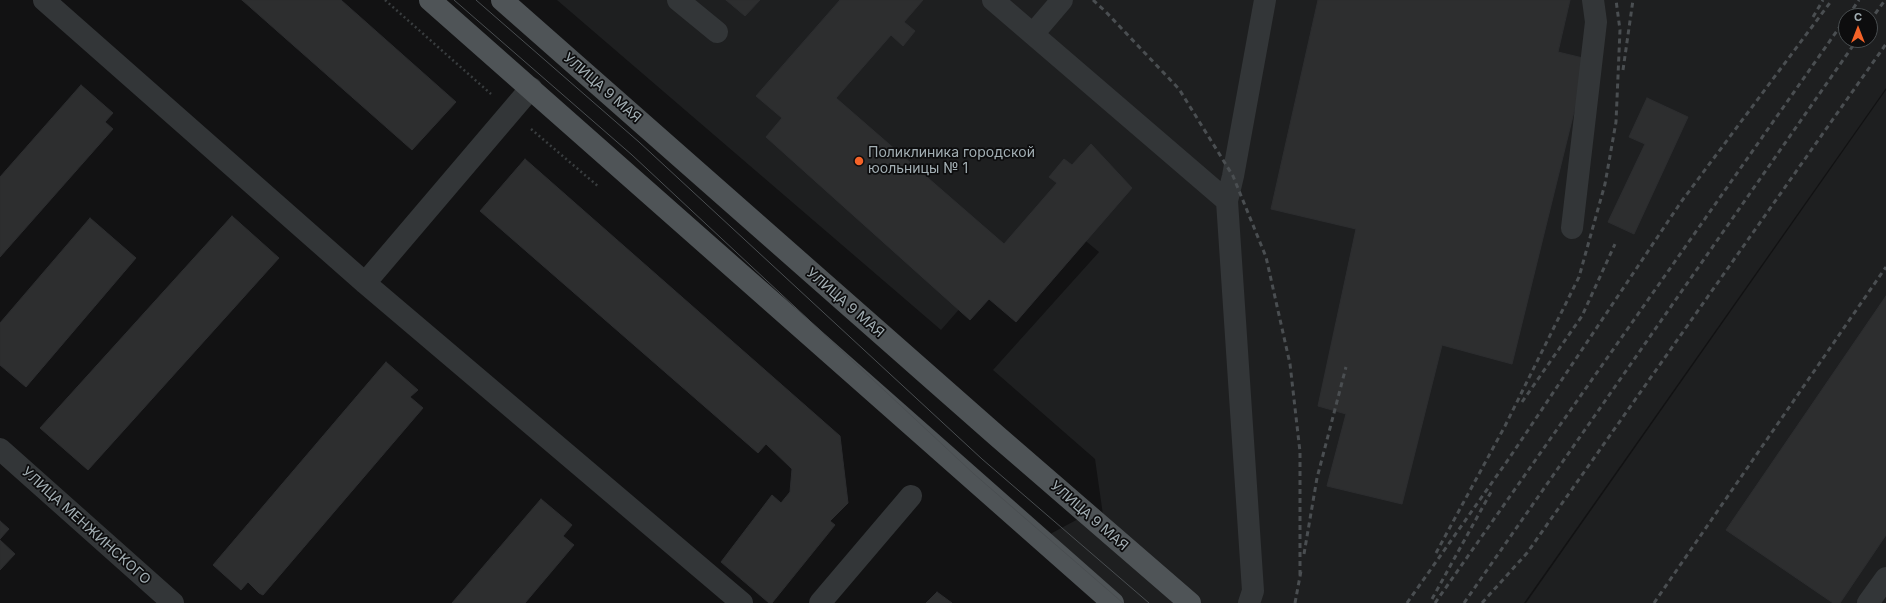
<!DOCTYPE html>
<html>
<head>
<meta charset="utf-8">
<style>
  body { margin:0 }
  #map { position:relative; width:1886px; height:603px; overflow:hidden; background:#121213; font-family:Inter,sans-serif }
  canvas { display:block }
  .north { position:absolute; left:1838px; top:8px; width:40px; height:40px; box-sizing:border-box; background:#0d0d0e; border:1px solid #494e50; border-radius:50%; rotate:0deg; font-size:11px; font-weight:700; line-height:16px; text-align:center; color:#a3afb4 }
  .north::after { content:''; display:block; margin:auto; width:14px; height:18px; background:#f56328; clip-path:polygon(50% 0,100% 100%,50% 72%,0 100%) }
</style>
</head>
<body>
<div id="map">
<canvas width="1886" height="603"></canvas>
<div class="north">С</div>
</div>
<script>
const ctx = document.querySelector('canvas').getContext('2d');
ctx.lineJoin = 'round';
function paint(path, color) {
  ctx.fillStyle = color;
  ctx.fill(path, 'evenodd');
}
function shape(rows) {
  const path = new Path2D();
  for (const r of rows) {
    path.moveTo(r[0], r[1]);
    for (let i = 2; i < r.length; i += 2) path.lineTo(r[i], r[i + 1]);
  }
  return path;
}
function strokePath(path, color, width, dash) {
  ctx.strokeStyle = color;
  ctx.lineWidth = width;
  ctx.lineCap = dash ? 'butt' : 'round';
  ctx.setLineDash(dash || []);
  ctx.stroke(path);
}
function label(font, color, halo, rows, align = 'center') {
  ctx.font = font + ' Inter,sans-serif';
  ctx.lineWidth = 3.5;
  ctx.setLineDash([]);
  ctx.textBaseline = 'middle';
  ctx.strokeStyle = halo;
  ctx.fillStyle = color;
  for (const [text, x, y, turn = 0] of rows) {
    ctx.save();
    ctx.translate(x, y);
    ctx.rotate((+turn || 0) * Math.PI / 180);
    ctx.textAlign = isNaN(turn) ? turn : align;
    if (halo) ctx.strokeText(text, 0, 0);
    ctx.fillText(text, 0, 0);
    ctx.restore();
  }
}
paint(shape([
  [557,0,1886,0,1886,88,1524,603,1099,603,1038,549,1052,533,1080,518,1104,522,1095,459,993,370,1099,252,1047,209,941,330],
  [1846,16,1870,16,1870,40,1846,40],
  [1886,90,1886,603,1526,603]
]), '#1e1f20');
const building = shape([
  [242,0,341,0,456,102,412,150,242,0],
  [726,0,760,0,745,16,726,0],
  [840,0,923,0,904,22,915,31,903,46,891,35,836,98,1004,244,1057,183,1049,177,1064,159,1072,165,1091,144,1132,188,1016,322,989,299,970,320,766,137,782,118,756,96,840,0],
  [1318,0,1570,0,1558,52,1587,59,1512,364,1442,345,1402,504,1327,486,1346,414,1318,406,1356,229,1271,209,1318,0],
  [81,85,113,113,105,122,113,129,0,257,0,177,81,85],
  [1647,98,1688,117,1634,234,1608,222,1645,144,1629,137,1647,98],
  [525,159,840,436,848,503,830,521,835,525,772,603,769,603,721,562,772,495,781,503,790,492,792,469,766,444,758,453,480,211,525,159],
  [232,216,279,258,88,470,40,428,232,216],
  [90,218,136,258,26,387,0,365,0,323,90,218],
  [1886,296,1886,535,1840,603,1833,603,1726,530,1886,296],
  [386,362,418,390,410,397,423,408,263,595,259,593,248,582,241,590,213,565,386,362],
  [541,499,572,525,563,536,574,545,525,603,452,603,541,499],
  [0,521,9,529,0,539,0,521],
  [0,540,15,554,0,570,0,540],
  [937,592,952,603,926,603,937,592]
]);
paint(building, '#2d2e2f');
strokePath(building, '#2c2d2f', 1);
strokePath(shape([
  [385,0,491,94],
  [531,129,599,187]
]), '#393d3f', 2.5, [2, 3]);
strokePath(shape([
  [44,0,365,283,742,603],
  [678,0,717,32],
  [993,0,1227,201,1253,591,1249,603],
  [1033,34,1062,0],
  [1227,201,1233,176,1265,0],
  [1572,228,1596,22,1593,0],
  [365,283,531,88],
  [0,449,173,603],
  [820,603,911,496],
  [1868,603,1886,578]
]), '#333638', 22);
strokePath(shape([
  [430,0,1113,603],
  [502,0,997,436,1190,603]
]), '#4f5457', 22);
strokePath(shape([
  [454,0,632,155,974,474,1123,603],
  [476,0,639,142,982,459,1149,603]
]), '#4a4e51', 1);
strokePath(shape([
  [1093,0,1106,12,1179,89,1233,176,1266,257,1290,364,1300,452,1300,577],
  [1848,16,1859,0],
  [1813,17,1823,0],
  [1870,21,1885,0],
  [1623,70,1633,0],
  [1522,402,1582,316,1615,244],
  [1436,553,1505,426,1579,277,1605,184,1616,122,1620,30,1616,0],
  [1304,554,1317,478,1346,367],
  [1432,599,1491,492],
  [1295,603,1301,571],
  [1407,603,1510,457,1681,202,1832,0],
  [1435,603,1846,18],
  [1464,603,1857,40],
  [1482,603,1527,553,1886,44],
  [1654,603,1886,267]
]), '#4a4e51', 3, [5, 4]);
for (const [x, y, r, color] of [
  [859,161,5,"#f56328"]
]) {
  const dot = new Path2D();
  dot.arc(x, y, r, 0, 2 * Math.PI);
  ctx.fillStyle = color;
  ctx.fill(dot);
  strokePath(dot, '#0d0d0e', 1.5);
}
label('14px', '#a3afb4', '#0d0d0e', [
  ["УЛИЦА 9 МАЯ",602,88,41],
  ["УЛИЦА 9 МАЯ",845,303,41],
  ["УЛИЦА 9 МАЯ",1089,516,41],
  ["УЛИЦА МЕНЖИНСКОГО",86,526,42]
]);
label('14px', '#a3afb4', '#0d0d0e', [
  ["Поликлиника городской",868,153],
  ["юольницы № 1",868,169]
], 'left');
</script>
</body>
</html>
